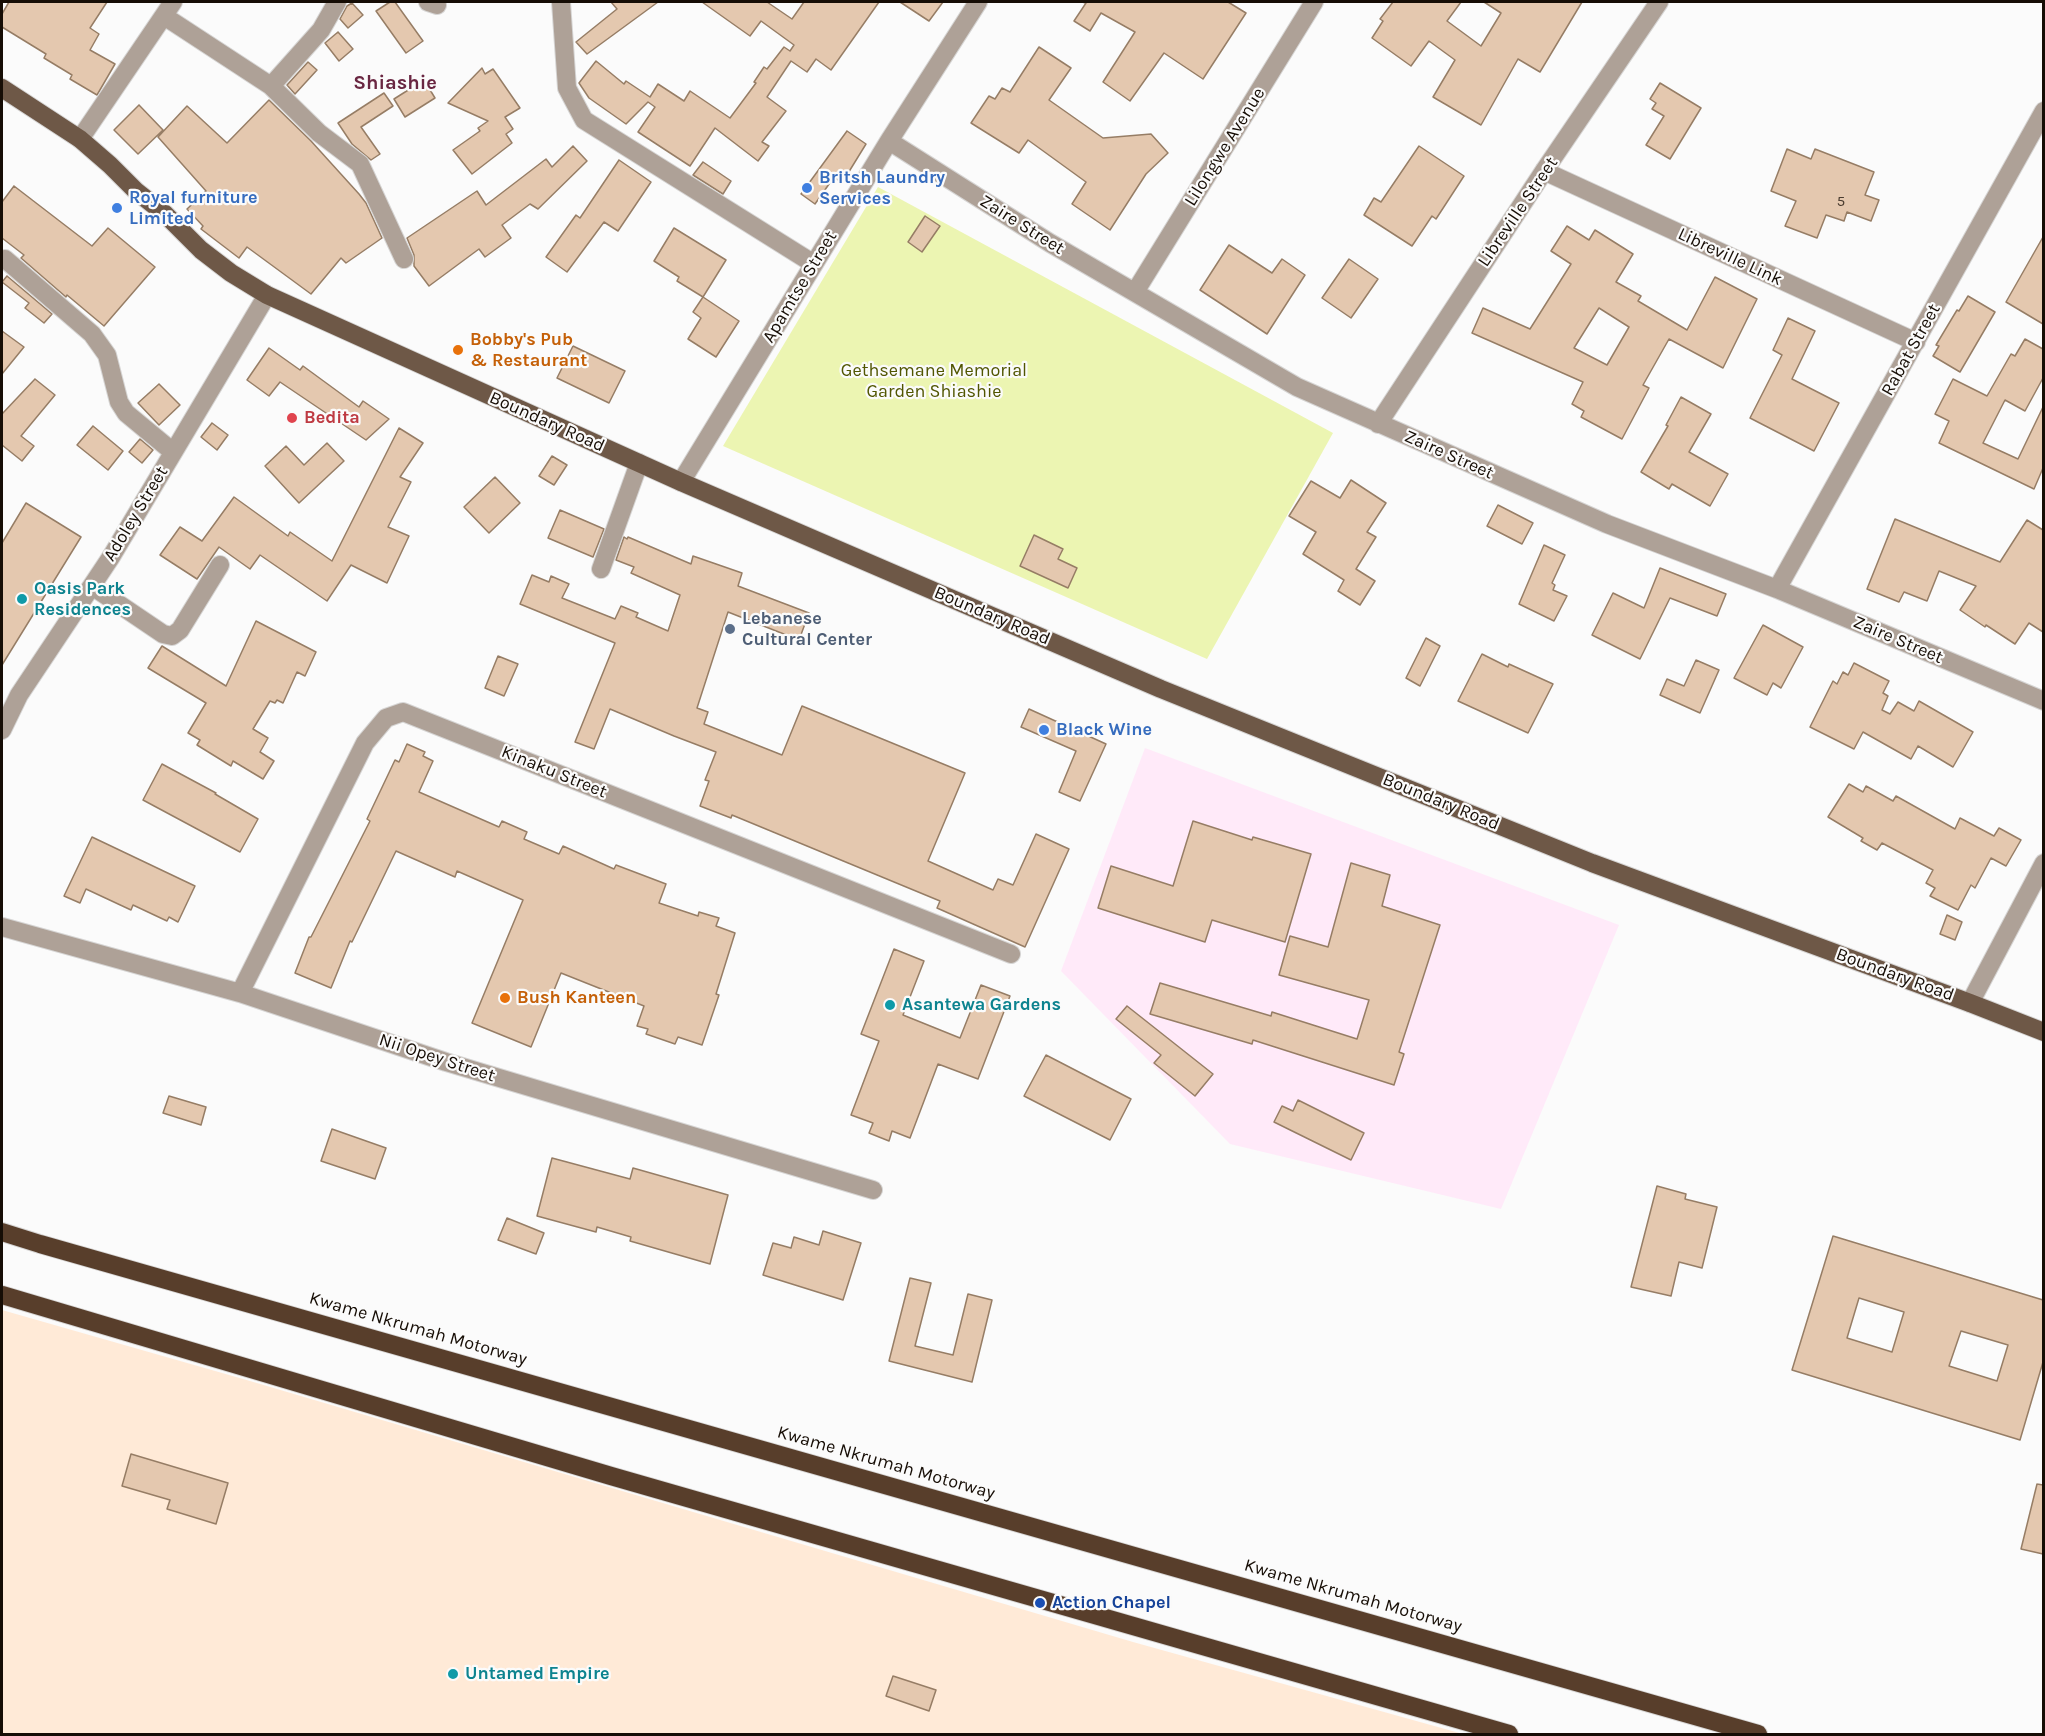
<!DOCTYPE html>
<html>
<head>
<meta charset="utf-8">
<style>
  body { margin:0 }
  #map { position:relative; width:2045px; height:1736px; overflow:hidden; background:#fbfbfb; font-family:Karla,sans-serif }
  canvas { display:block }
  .frame { position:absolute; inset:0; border:3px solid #160d05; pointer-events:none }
</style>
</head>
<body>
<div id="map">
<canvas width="2045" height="1736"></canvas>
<div class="frame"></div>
</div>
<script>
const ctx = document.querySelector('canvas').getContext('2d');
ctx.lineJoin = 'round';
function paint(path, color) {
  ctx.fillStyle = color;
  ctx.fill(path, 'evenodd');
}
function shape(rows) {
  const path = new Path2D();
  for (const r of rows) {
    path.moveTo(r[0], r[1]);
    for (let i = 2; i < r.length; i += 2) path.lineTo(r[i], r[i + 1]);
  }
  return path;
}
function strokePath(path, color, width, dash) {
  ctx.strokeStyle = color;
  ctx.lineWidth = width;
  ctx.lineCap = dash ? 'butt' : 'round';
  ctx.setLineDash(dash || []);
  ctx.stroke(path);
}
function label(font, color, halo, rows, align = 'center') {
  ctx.font = font + ' Karla,sans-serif';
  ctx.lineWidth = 4.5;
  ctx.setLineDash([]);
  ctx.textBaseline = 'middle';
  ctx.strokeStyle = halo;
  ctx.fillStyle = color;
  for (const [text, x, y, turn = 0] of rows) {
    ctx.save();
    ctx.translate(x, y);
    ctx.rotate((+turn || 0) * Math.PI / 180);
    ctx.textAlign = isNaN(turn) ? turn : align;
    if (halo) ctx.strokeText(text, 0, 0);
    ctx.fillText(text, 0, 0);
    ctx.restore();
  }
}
paint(shape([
  [2,1310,250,1381,1133,1642,1463,1734,2,1734]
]), '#ffead7');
paint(shape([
  [1145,748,1619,925,1501,1209,1230,1144,1061,971]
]), '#ffeaf9');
paint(shape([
  [878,187,1333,433,1207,659,723,446]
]), '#ecf5b2');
const building = shape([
  [9,2,107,2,90,28,99,34,90,50,115,64,97,95,70,79,72,75,44,58,46,54,2,27,2,14,9,2],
  [390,2,395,2,423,41,406,53,376,11,390,2],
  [611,2,658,2,587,54,576,42,617,9,611,2],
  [702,2,767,2,792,19,804,2,879,2,831,70,816,59,807,72,791,61,767,97,786,111,762,142,769,146,758,161,715,128,690,166,638,132,655,107,648,102,626,124,589,98,579,83,596,61,624,84,626,81,650,97,658,84,684,101,690,91,730,118,756,83,754,82,764,67,767,69,784,47,790,51,794,45,761,21,750,36,702,2],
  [900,2,943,2,929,21,900,2],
  [1082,2,1228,2,1246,13,1203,79,1164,53,1130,101,1103,82,1135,32,1101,13,1090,31,1074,21,1086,3,1082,2],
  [1393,2,1461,2,1447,21,1481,46,1501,13,1484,2,1582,2,1540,72,1518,59,1481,125,1433,97,1455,60,1429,41,1411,66,1372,38,1383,21,1380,19,1393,2],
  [352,3,363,15,348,28,340,19,347,6,352,3],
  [338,32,353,49,339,61,325,43,338,32],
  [1039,47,1071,68,1049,100,1103,138,1151,134,1168,153,1146,174,1110,230,1072,204,1086,182,1028,140,1019,153,971,123,989,96,995,99,1002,88,1010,92,1039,47],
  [308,62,317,70,295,94,287,85,308,62],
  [482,68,485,74,493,69,520,108,505,117,513,129,506,134,512,143,472,174,453,150,480,131,478,128,488,121,448,103,482,68],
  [424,80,435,98,405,117,394,99,424,80],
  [1660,83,1701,108,1670,159,1646,145,1664,116,1652,109,1656,103,1650,99,1660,83],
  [384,93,393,106,361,127,380,154,371,160,352,144,338,123,384,93],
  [269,100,311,141,359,194,366,203,382,238,346,263,341,258,311,294,247,247,239,258,201,229,203,226,187,209,206,191,158,137,187,106,227,143,269,100],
  [139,105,163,130,138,154,114,130,139,105],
  [847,131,866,144,842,183,834,177,815,204,801,194,847,131],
  [573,146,587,161,538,209,530,204,502,225,511,238,485,257,479,249,429,286,414,266,414,255,407,238,477,191,486,205,546,159,552,167,573,146],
  [1419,146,1464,176,1436,219,1432,216,1412,246,1364,215,1374,198,1381,202,1419,146],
  [1787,149,1811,159,1815,149,1874,172,1865,195,1879,200,1871,221,1847,212,1844,221,1826,215,1817,238,1785,226,1796,201,1771,191,1787,149],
  [619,160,651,182,618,231,604,222,567,272,546,257,576,215,580,218,619,160],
  [703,162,731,181,723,194,693,175,703,162],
  [14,186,92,246,108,228,155,267,104,326,67,295,66,297,21,258,24,255,2,238,2,202,14,186],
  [925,216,940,226,922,252,908,242,925,216],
  [1567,226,1589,240,1595,230,1633,254,1616,282,1641,296,1638,301,1687,330,1715,277,1757,299,1723,368,1669,339,1643,385,1649,388,1622,439,1581,417,1584,411,1572,404,1583,382,1472,333,1483,308,1530,329,1571,264,1551,251,1567,226],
  [1599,308,1629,327,1607,365,1574,348,1599,308],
  [674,228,726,260,703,297,677,281,679,277,654,261,674,228],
  [2043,237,2043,324,2006,302,2043,237],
  [1229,245,1272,273,1282,259,1305,275,1267,334,1200,290,1229,245],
  [1349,259,1378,279,1351,318,1322,298,1349,259],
  [7,276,52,314,44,323,25,308,29,303,2,282,7,276],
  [1968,296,1995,312,1960,372,1933,356,1939,346,1936,345,1957,310,1959,311,1968,296],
  [703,297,739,321,716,357,688,339,701,318,693,312,703,297],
  [1788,318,1815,331,1792,379,1839,403,1814,451,1750,418,1782,355,1773,350,1788,318],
  [2,331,24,347,2,374,2,331],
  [2025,339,2043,349,2043,378,2025,411,2005,400,1983,443,2018,459,2043,407,2043,468,2034,489,1939,443,1949,421,1935,414,1953,379,1987,396,2011,354,2015,356,2025,339],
  [573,346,625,371,609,403,557,378,573,346],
  [269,348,300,370,303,366,359,407,363,401,389,419,366,440,280,382,269,396,247,380,269,348],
  [35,379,55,395,21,436,34,446,22,461,2,445,2,414,35,379],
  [159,384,180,405,159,425,138,403,159,384],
  [1681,397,1711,414,1689,452,1728,474,1710,506,1672,484,1669,489,1641,472,1668,426,1666,425,1681,397],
  [212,423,228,435,217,450,201,437,212,423],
  [93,426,123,451,108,470,77,445,93,426],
  [399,428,423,443,400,477,411,482,388,527,409,536,387,583,351,565,327,601,260,555,250,569,219,547,197,579,160,555,180,527,202,541,234,497,288,536,290,532,332,561,399,428],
  [140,439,153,450,142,463,129,452,140,439],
  [327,443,344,461,299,503,265,466,286,446,304,465,327,443],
  [552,456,567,465,554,485,539,476,552,456],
  [495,477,520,503,489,533,464,507,495,477],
  [1351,480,1386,503,1367,532,1376,537,1356,569,1375,581,1360,605,1338,591,1344,580,1303,554,1316,532,1289,516,1311,481,1340,498,1351,480],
  [26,503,81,537,2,665,2,543,26,503],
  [1498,505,1533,523,1522,544,1487,526,1498,505],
  [560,510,604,529,593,557,548,538,560,510],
  [1895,519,2000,562,2027,520,2043,530,2043,632,2029,623,2015,644,1986,625,1985,627,1960,610,1976,586,1939,571,1927,601,1904,592,1899,602,1867,589,1895,519],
  [1034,535,1063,549,1058,559,1077,568,1068,588,1020,566,1034,535],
  [624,537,627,539,628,537,691,564,693,556,742,573,738,586,809,613,799,640,728,612,697,708,708,712,704,724,782,755,802,706,965,773,928,861,993,890,998,879,1013,885,1036,834,1069,849,1025,947,937,908,940,901,732,815,731,818,700,806,709,781,705,780,716,752,674,736,610,709,594,749,575,742,615,643,520,604,532,575,549,582,551,576,569,584,562,598,615,619,621,606,638,613,636,617,668,631,680,595,631,573,634,567,616,560,624,537],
  [1544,545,1565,555,1552,583,1555,585,1553,590,1567,596,1554,621,1519,604,1544,545],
  [1660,568,1726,594,1717,616,1670,598,1640,659,1592,635,1613,593,1644,608,1660,568],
  [256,621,316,652,305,676,297,672,283,703,277,700,275,703,270,701,253,729,268,738,260,752,274,761,263,779,233,761,231,766,197,745,200,740,188,733,206,703,148,668,162,646,226,686,256,621],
  [1763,625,1803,647,1781,688,1773,683,1767,695,1734,678,1763,625],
  [1426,638,1440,646,1420,686,1406,678,1426,638],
  [1482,654,1508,667,1509,664,1553,684,1528,733,1458,701,1482,654],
  [498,656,518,664,504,696,485,688,498,656],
  [1696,660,1719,670,1700,713,1660,695,1667,679,1684,686,1696,660],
  [1854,663,1889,681,1883,693,1888,696,1882,710,1890,714,1898,702,1914,711,1919,701,1973,732,1953,767,1918,746,1911,759,1863,732,1854,749,1810,727,1833,681,1837,684,1843,672,1848,675,1854,663],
  [1029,709,1106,744,1080,801,1059,792,1076,751,1021,727,1029,709],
  [407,744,425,752,423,756,433,761,419,792,499,827,502,821,527,832,524,839,559,854,563,846,614,869,616,865,666,884,659,903,698,916,699,912,719,918,716,926,735,933,716,994,719,995,702,1045,678,1037,675,1044,646,1034,648,1029,637,1026,644,1006,561,973,531,1047,472,1023,523,900,457,871,455,877,396,851,352,942,350,941,331,988,295,973,309,937,311,937,370,821,367,819,395,760,399,762,407,744],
  [162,764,216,793,215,794,258,819,240,852,143,800,162,764],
  [1849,784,1863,792,1866,786,1893,801,1896,796,1955,829,1960,818,1994,836,1999,828,2021,840,2006,866,1991,858,1975,888,1971,885,1958,910,1930,896,1935,888,1926,883,1933,870,1882,843,1877,850,1861,841,1863,838,1828,817,1849,784],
  [1193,821,1252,840,1253,837,1311,854,1285,942,1212,920,1205,942,1098,908,1111,866,1173,886,1193,821],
  [92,837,195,886,178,922,169,917,167,921,133,905,131,910,86,889,80,903,64,896,92,837],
  [1351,863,1390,875,1382,906,1440,925,1399,1052,1404,1054,1394,1085,1253,1040,1252,1044,1150,1014,1160,983,1271,1016,1272,1012,1357,1039,1369,1000,1279,975,1290,936,1328,947,1351,863],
  [1947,915,1962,922,1955,940,1940,934,1947,915],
  [894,949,924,961,903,1015,960,1038,981,985,1010,996,978,1079,938,1064,910,1138,892,1131,889,1141,869,1133,873,1123,851,1115,879,1041,861,1034,894,949],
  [1127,1006,1213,1074,1195,1096,1154,1063,1161,1055,1116,1019,1127,1006],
  [1046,1055,1131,1099,1110,1140,1024,1096,1046,1055],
  [169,1096,206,1107,201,1125,163,1113,169,1096],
  [1298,1100,1364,1133,1351,1160,1274,1122,1282,1106,1293,1111,1298,1100],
  [332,1129,386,1148,375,1179,321,1161,332,1129],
  [552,1158,630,1179,633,1168,728,1195,710,1264,630,1241,631,1237,597,1227,596,1232,537,1216,552,1158],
  [1657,1186,1686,1194,1685,1199,1717,1207,1702,1268,1679,1262,1671,1296,1631,1287,1657,1186],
  [507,1218,544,1233,536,1254,498,1240,507,1218],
  [823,1231,861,1243,843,1300,763,1275,773,1243,791,1248,794,1237,819,1245,823,1231],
  [1833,1236,2043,1300,2043,1362,2020,1440,1792,1370,1833,1236],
  [1859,1298,1904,1312,1892,1352,1847,1338,1859,1298],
  [1961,1331,2008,1345,1997,1381,1949,1366,1961,1331],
  [910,1278,931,1283,915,1346,953,1355,968,1294,992,1300,972,1382,889,1361,910,1278],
  [131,1454,228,1483,216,1524,167,1509,170,1500,122,1486,131,1454],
  [2037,1484,2043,1485,2043,1554,2021,1549,2037,1484],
  [893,1676,936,1690,929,1711,886,1696,893,1676]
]);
paint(building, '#e4c8af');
strokePath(building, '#967d65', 1.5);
const minor = shape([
  [428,2,437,5],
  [561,2,567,88,584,120,814,264],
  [164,16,271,86,319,133,360,164,404,259],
  [271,86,321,30,337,2],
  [80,139,173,2],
  [889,141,1050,243,1297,387,1607,524,1777,589,2044,701],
  [1544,171,1916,342],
  [5,259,92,334,107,355,119,402,126,413,173,452],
  [1135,292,1314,2],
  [1378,424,1544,171,1659,2],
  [681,482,889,141,978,2],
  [601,569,639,463],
  [92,586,163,634,172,636,180,630,220,565],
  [1777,589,2044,111],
  [2,730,19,695,111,557,267,295],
  [2,927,240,993,446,1062,873,1190],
  [240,993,365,743,386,718,403,712,1011,954],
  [1970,1003,2044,863]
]);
const major = shape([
  [2,88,80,139,110,165,136,191,165,214,201,250,231,273,267,295,681,482,1161,689,1592,863,1970,1003,2044,1032]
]);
const highway = shape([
  [2,1232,40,1244,1758,1734],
  [2,1295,611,1476,1509,1734]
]);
strokePath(minor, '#d6d5d4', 20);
strokePath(major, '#d6d5d4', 20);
strokePath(highway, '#d6d5d4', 20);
strokePath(minor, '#aea197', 18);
strokePath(major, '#6e5847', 18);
strokePath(highway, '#583e2b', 18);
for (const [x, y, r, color] of [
  [807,188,6,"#3f7fe0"],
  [117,208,6,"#3f7fe0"],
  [458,350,6,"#e8710a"],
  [292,418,6,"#e0444e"],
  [22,599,6,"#0f9aa8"],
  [730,629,6,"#5c6f8a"],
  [1044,730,6,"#3f7fe0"],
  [505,998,6,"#e8710a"],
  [890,1005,6,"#0f9aa8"],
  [1040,1603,6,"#1a4fb4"],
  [453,1674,6,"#0f9aa8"]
]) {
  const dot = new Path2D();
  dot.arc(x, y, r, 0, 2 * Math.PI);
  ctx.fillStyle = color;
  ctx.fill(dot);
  strokePath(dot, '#fbfbfb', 2);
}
label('15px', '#4a3c30', null, [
  ["5",1841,202]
]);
label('18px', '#160d05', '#fbfbfb', [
  ["Lilongwe Avenue",1225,147,-58],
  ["Libreville Street",1518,212,-56],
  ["Zaire Street",1022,225,32],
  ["Libreville Link",1730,257,25],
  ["Apamtse Street",800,287,-59],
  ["Rabat Street",1911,350,-61],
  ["Boundary Road",547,422,24],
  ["Zaire Street",1449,455,24],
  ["Adoley Street",136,514,-59],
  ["Boundary Road",992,616,23],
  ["Zaire Street",1898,640,23],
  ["Kinaku Street",554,772,22],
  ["Boundary Road",1441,802,22],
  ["Boundary Road",1895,975,20],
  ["Nii Opey Street",437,1058,18],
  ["Kwame Nkrumah Motorway",418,1329,16],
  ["Kwame Nkrumah Motorway",886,1463,16],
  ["Kwame Nkrumah Motorway",1353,1596,16]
]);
label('bold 18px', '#366cbe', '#fbfbfb', [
  ["Britsh Laundry",819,178],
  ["Services",819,199],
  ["Royal furniture",129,198],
  ["Limited",129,219],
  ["Black Wine",1056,730]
], 'left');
label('bold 18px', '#c56008', '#fbfbfb', [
  ["Bobby's Pub",470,340],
  ["& Restaurant",470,361],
  ["Bush Kanteen",517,998]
], 'left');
label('18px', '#515601', '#fbfbfb', [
  ["Gethsemane Memorial",934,371],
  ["Garden Shiashie",934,392]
]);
label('bold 18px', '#be3a42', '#fbfbfb', [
  ["Bedita",304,418]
], 'left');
label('bold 18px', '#0d838f', '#fbfbfb', [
  ["Oasis Park",34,589],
  ["Residences",34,610],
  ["Asantewa Gardens",902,1005],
  ["Untamed Empire",465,1674]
], 'left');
label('bold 18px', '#4e5e75', '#fbfbfb', [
  ["Lebanese",742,619],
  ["Cultural Center",742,640]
], 'left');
label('bold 18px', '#164399', '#fbfbfb', [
  ["Action Chapel",1052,1603]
], 'left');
label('bold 20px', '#6a2742', '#fbfbfb', [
  ["Shiashie",395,83]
]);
</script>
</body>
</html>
